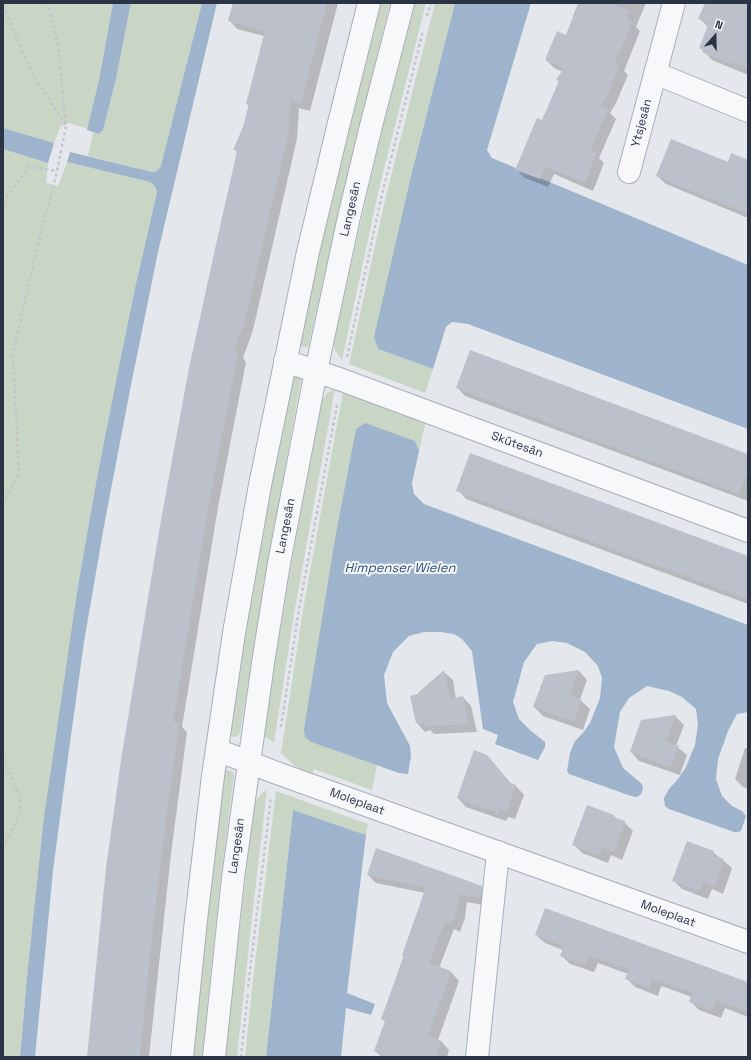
<!DOCTYPE html>
<html>
<head>
<meta charset="utf-8">
<style>
  body { margin:0 }
  #map { position:relative; width:751px; height:1060px; overflow:hidden; background:#e4e7ec; font-family:"Space Grotesk",sans-serif }
  canvas { display:block }
  .frame { position:absolute; inset:0; border:4px solid #2b3445; pointer-events:none }
  .north { position:absolute; left:695px; top:16px; width:40px; height:40px; -webkit-text-stroke:3px #f4f6f9; paint-order:stroke; rotate:20deg; font-size:11px; font-weight:700; line-height:16px; text-align:center; color:#2b3445 }
  .north::after { content:''; display:block; margin:auto; width:14px; height:18px; background:#2b3445; clip-path:polygon(50% 0,100% 100%,50% 72%,0 100%) }
</style>
</head>
<body>
<div id="map">
<canvas width="751" height="1060"></canvas>
<div class="frame"></div>
<div class="north">N</div>
</div>
<script>
const ctx = document.querySelector('canvas').getContext('2d');
ctx.lineJoin = 'round';
function paint(path, color) {
  ctx.fillStyle = color;
  ctx.fill(path, 'evenodd');
}
function shape(rows) {
  const path = new Path2D();
  for (const r of rows) {
    path.moveTo(r[0], r[1]);
    for (let i = 2; i < r.length; i += 2) path.lineTo(r[i], r[i + 1]);
  }
  return path;
}
function strokePath(path, color, width, dash) {
  ctx.strokeStyle = color;
  ctx.lineWidth = width;
  ctx.lineCap = dash ? 'butt' : 'round';
  ctx.setLineDash(dash || []);
  ctx.stroke(path);
}
function label(font, color, halo, rows, align = 'center') {
  ctx.font = font + ' "Space Grotesk",sans-serif';
  ctx.lineWidth = 4;
  ctx.setLineDash([]);
  ctx.textBaseline = 'middle';
  ctx.strokeStyle = halo;
  ctx.fillStyle = color;
  for (const [text, x, y, turn = 0] of rows) {
    ctx.save();
    ctx.translate(x, y);
    ctx.rotate((+turn || 0) * Math.PI / 180);
    ctx.textAlign = isNaN(turn) ? turn : align;
    if (halo) ctx.strokeText(text, 0, 0);
    ctx.fillText(text, 0, 0);
    ctx.restore();
  }
}
paint(shape([
  [3,3,113,3,99,80,88,129,69,123,61,126,54,143,3,128],
  [131,3,202,3,163,161,161,166,157,171,152,172,88,156,93,133,99,134,103,130,116,79],
  [378,3,390,3,338,214,309,344,307,347,303,347,299,345,298,341],
  [415,3,426,3,378,193,342,360,335,351,334,340,382,129],
  [435,3,455,3,412,172,378,349,433,369,425,393,349,364,386,196],
  [3,149,48,163,46,183,58,186,67,162,150,182,155,186,157,192,135,288,116,381,96,483,78,586,27,977,20,1057,3,1057],
  [295,375,300,377,301,380,268,561,240,733,238,736,234,737,230,735,240,659,290,380],
  [335,389,295,608,274,743,263,735,291,565,322,401,327,393],
  [343,392,426,420,419,451,415,441,311,742,377,765,372,790,314,769,311,776,302,773,281,753,303,610],
  [227,770,233,772,234,776,221,876,202,1057,191,1057,223,772],
  [267,790,253,908,237,1057,226,1057,232,995,254,803,261,794],
  [276,791,368,824,366,835,293,810,266,1057,245,1057,252,988]
]), '#c9d6c5');
paint(shape([
  [113,3,131,3,116,79,103,130,99,134,87,130,99,80],
  [202,3,217,3,158,252,130,390,104,526,84,642,68,757,53,871,35,1057,20,1057,27,977,44,817,78,586,96,483,116,381,135,288,157,192,155,186,150,182,67,162,70,152,152,172,157,171,161,166],
  [455,3,531,3,487,150,492,158,748,265,748,429,468,324,452,322,446,327,433,369,378,349,374,337,412,172],
  [3,128,54,143,48,163,3,149],
  [365,423,415,441,419,451,412,483,414,494,424,504,748,625,748,712,737,714,728,731,718,759,716,779,722,796,732,806,742,811,746,816,741,831,738,832,734,832,669,809,665,806,664,798,669,789,678,779,686,767,695,745,698,725,696,709,682,697,669,691,647,686,629,698,620,712,614,747,623,768,642,784,643,789,641,794,637,797,631,796,569,774,567,771,570,753,575,741,583,733,590,723,600,698,602,678,598,666,585,652,567,643,552,641,537,644,524,662,513,702,519,719,530,730,545,742,545,747,538,760,495,744,498,735,483,729,472,651,462,639,454,634,441,632,424,632,409,636,393,652,384,675,387,703,410,746,411,756,408,774,399,773,311,742,305,737,304,729,335,539,356,429],
  [293,810,366,835,347,993,375,1004,371,1015,346,1008,341,1057,266,1057]
]), '#9eb4cc');
paint(shape([
  [234,3,338,3,310,111,299,108,297,139,253,330,243,358,246,362,218,507,182,727,187,732,171,854,149,1057,88,1057,238,153,235,150,244,127,249,106,247,104,264,36,237,29,229,20],
  [580,3,646,3,636,27,640,31,624,71,628,75,616,103,610,113,616,119,599,158,604,163,593,191,554,174,548,187,525,178,516,169,543,122,563,72,554,68,546,60,566,36],
  [706,3,732,3,748,30,748,75,712,60,700,47,709,28,700,19],
  [748,175,748,218,666,184,657,176],
  [457,387,748,455,748,501,465,396],
  [458,490,748,557,748,604,466,499],
  [579,671,587,680,580,700,590,709,583,730,543,716,534,707,545,676],
  [444,672,453,680,456,699,463,697,471,706,477,732,434,734,430,730,425,732,417,723,419,695],
  [675,716,684,725,676,746,687,755,680,775,639,761,631,752],
  [745,748,748,748,748,789,743,787,735,779],
  [495,765,512,785,516,786,524,795,515,819,508,817,506,821,466,807,458,798],
  [614,816,617,819,624,822,633,831,622,860,611,855,608,863,582,853,574,845],
  [713,852,732,868,723,894,712,889,708,899,682,889,674,881],
  [368,875,481,887,490,895,488,906,467,902,465,918,460,932,454,929,439,968,451,972,459,981,438,1040,441,1041,449,1050,447,1057,382,1057,375,1051,386,1022,382,1019,425,893,376,883],
  [536,935,748,983,748,1017,725,1008,721,1018,699,1010,690,1001,692,997,661,986,658,996,635,987,627,979,628,974,598,963,594,972,570,964,561,955,563,950,545,943]
]), '#0003');
paint(shape([
  [233,3,327,3,301,103,290,100,289,130,245,321,234,351,238,352,210,498,173,722,179,723,163,844,151,945,140,1057,87,1057,106,868,121,760,161,520,189,368,217,240,237,151,233,150,243,127,249,104,246,104,265,31,228,21],
  [578,3,610,3,629,11,626,19,632,22,615,63,619,65,608,94,600,106,608,110,590,151,596,154,585,183,545,166,540,179,515,170,537,118,542,120,559,81,556,80,564,68,545,60,557,31,566,35],
  [705,3,748,3,748,68,732,62,731,64,702,52,703,50,699,48,709,23,698,19],
  [671,139,728,162,731,153,748,160,748,214,656,176],
  [470,350,748,454,748,471,739,494,456,388],
  [470,453,748,556,748,599,456,491],
  [444,670,450,699,463,696,469,724,425,726,424,722,416,723,410,696,418,694,418,693],
  [579,670,570,695,582,700,574,722,533,707,545,675],
  [676,715,666,741,679,746,671,767,630,752,641,720],
  [474,750,487,755,509,781,509,782,516,785,507,811,499,809,498,813,457,798],
  [587,805,614,815,613,817,625,821,614,852,602,847,600,855,572,845],
  [687,841,714,851,712,855,724,859,715,886,703,881,700,891,672,881],
  [376,848,482,886,480,898,459,894,457,909,452,924,445,922,429,963,451,971,428,1036,441,1041,436,1057,391,1057,374,1051,385,1021,381,1019,404,956,402,955,426,887,367,875],
  [545,908,748,982,748,1012,716,1000,712,1010,689,1002,692,992,652,978,649,988,625,979,629,969,589,955,585,964,560,956,564,946,535,935]
]), '#bbc0ca');
const minor = shape([
  [655,73,748,111],
  [629,172,674,3],
  [285,361,342,380,748,531],
  [217,750,274,772,748,942],
  [182,1057,196,920,213,776,234,633,260,485,308,252,338,127,369,3],
  [214,1057,233,878,263,663,279,563,316,371,349,217,371,126,403,3],
  [477,1057,498,852]
]);
strokePath(minor, '#a9aeb7', 24);
strokePath(shape([
  [3,6,32,73,65,125],
  [427,16,431,3],
  [3,202,29,167,57,171],
  [347,357,382,194,423,31],
  [3,503,19,474,13,353,34,261,57,171,66,126,58,44,47,3],
  [281,727,299,609,337,405],
  [3,755,21,800,18,817,9,837,3,846],
  [248,987,271,797],
  [241,1057,248,992]
]), '#c2c5cb', 2.5, [3, 3]);
strokePath(minor, '#f7f8fa', 22);
label('12px', '#2b3445', '#f4f6f9', [
  ["Ytsjesân",642,123,-75],
  ["Langesân",351,209,-77],
  ["Skûtesân",517,445,20],
  ["Langesân",286,526,-79],
  ["Moleplaat",357,802,20],
  ["Langesân",237,846,-82],
  ["Moleplaat",668,914,20]
]);
label('italic 13px', '#33537a', '#f4f6f9', [
  ["Himpenser Wielen",400,568]
]);
</script>
</body>
</html>
